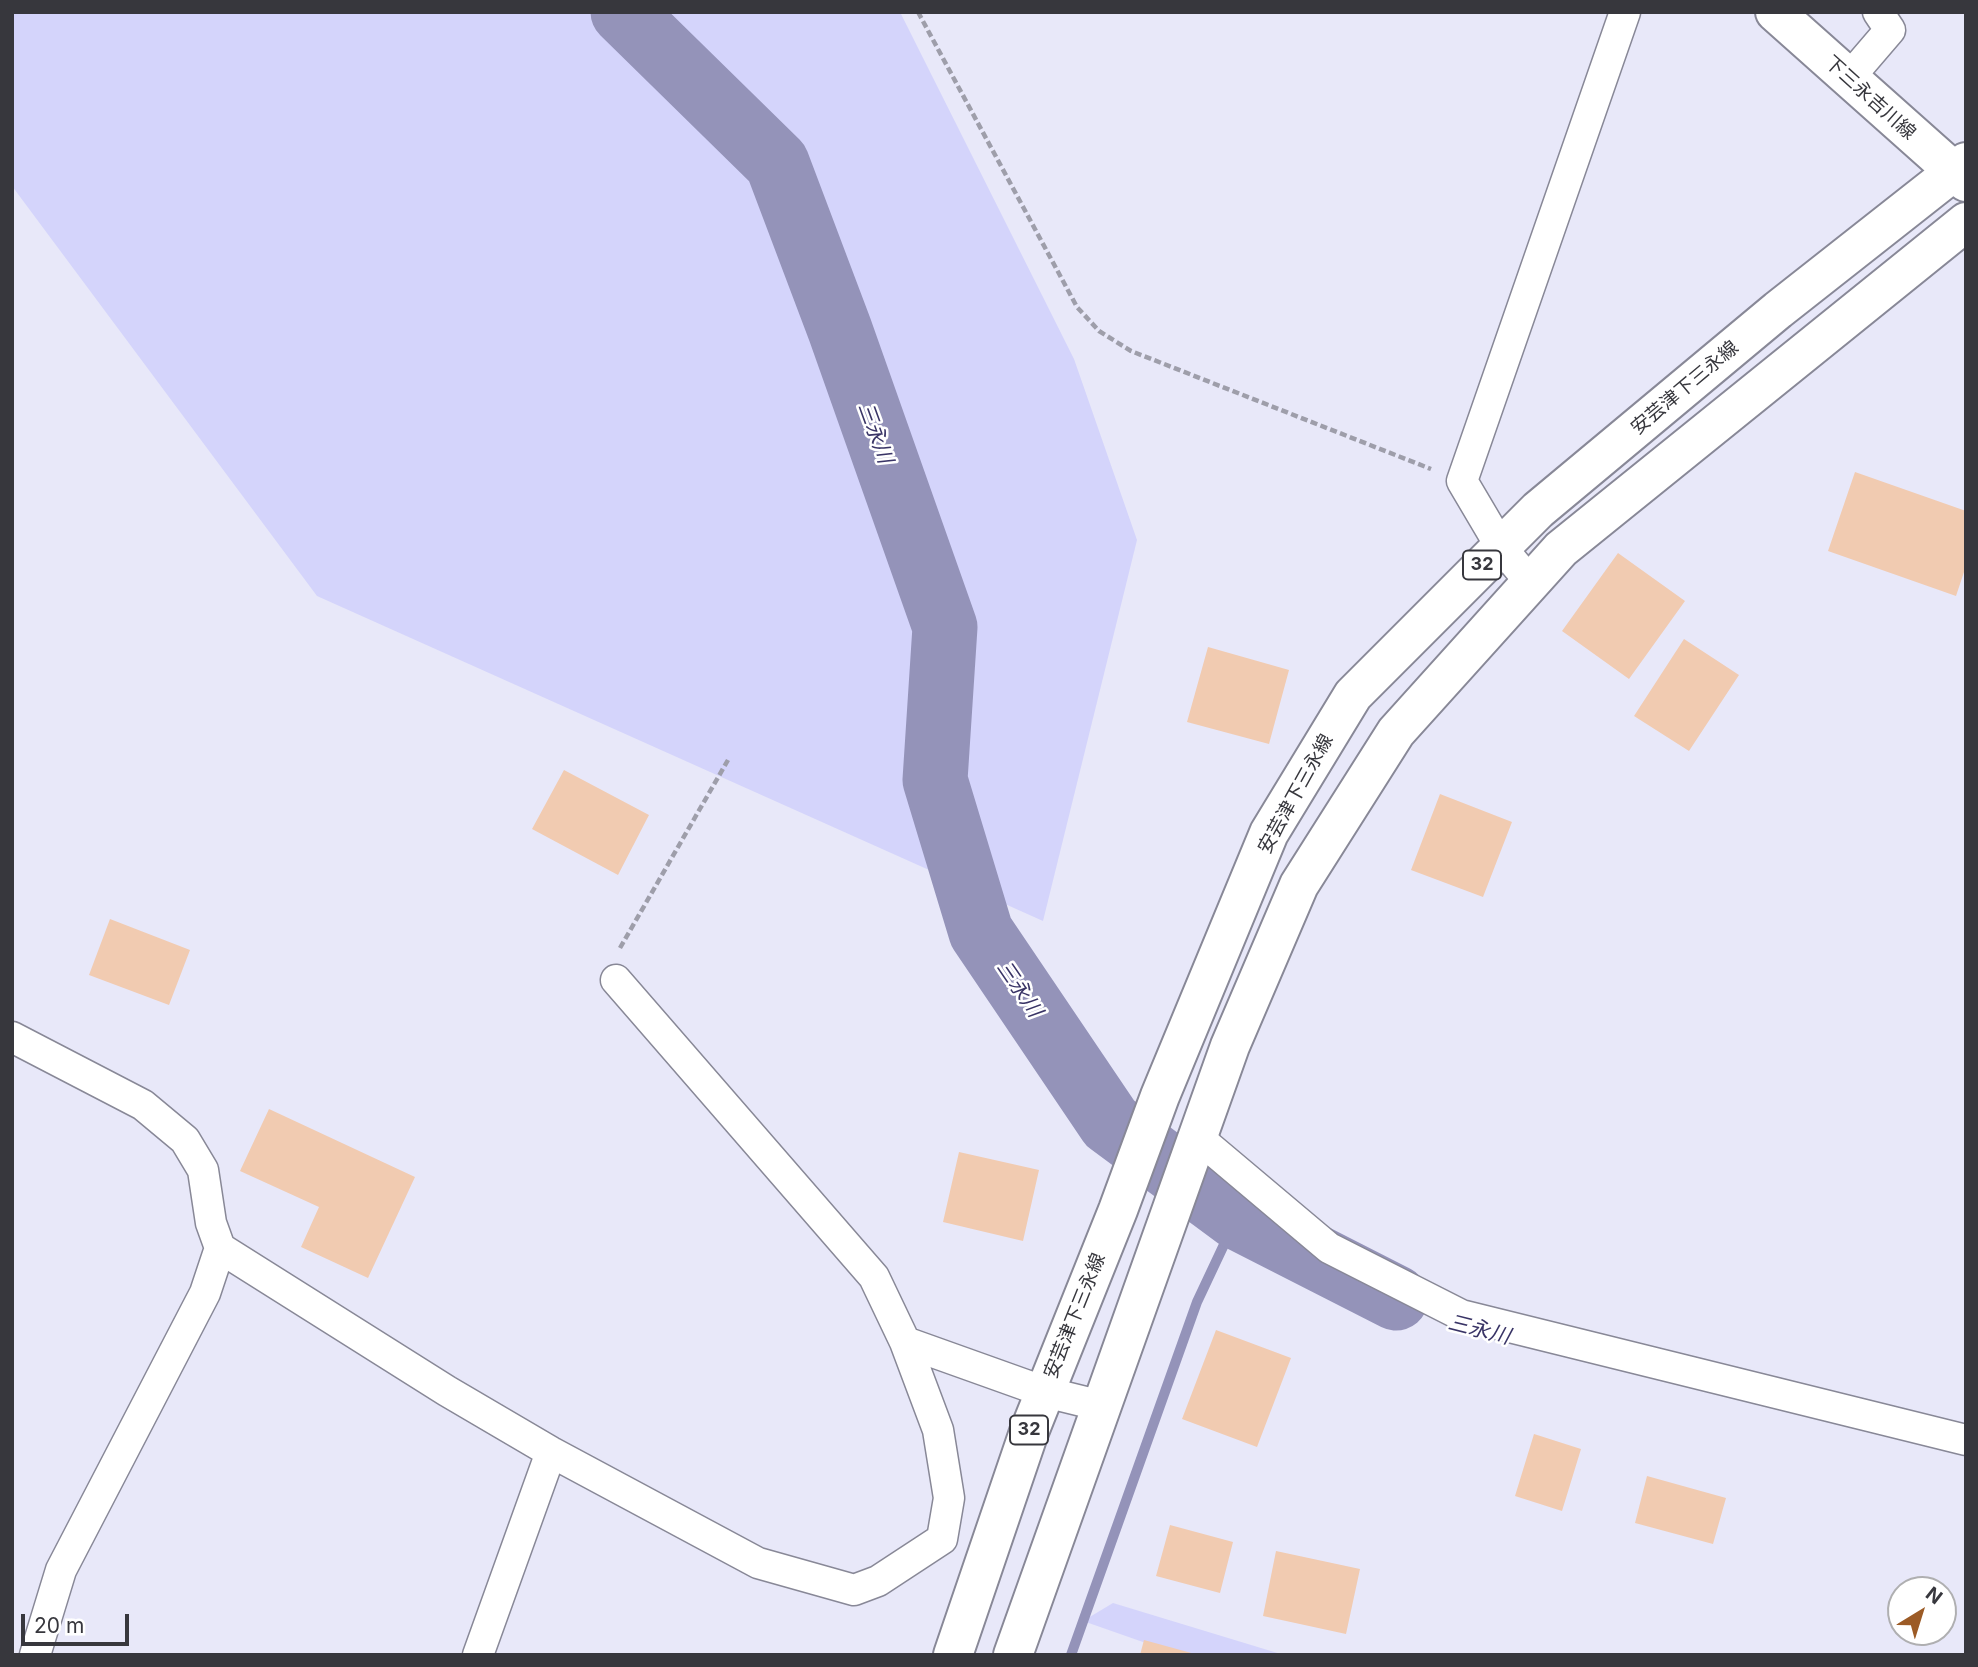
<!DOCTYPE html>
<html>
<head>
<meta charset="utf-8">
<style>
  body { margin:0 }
  #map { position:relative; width:1978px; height:1667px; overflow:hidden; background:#e8e8f9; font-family:Inter,sans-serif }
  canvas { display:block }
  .frame { position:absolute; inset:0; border:14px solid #37373d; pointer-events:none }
  .north { position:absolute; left:1887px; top:1576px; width:70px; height:70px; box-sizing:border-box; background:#fff; border:2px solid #afafb1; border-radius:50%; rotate:38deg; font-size:19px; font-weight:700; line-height:28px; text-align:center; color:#37373d }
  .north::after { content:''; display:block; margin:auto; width:24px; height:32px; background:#9c5b26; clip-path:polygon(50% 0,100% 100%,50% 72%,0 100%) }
  .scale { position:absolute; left:21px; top:1614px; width:108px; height:32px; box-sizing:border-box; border:4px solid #37373d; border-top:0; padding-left:9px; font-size:21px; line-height:24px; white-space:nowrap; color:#37373d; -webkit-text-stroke:5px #fff; paint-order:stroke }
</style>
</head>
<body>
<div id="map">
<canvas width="1978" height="1667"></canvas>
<div class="frame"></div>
<div class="north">N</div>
<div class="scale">20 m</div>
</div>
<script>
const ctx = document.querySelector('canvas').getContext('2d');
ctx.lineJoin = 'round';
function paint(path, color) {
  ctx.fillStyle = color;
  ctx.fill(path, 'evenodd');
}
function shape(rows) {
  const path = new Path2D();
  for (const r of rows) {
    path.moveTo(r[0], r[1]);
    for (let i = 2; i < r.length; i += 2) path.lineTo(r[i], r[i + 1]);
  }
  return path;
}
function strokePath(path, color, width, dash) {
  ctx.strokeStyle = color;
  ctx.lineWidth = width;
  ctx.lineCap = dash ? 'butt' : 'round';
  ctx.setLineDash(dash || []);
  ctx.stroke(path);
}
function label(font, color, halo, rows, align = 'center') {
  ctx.font = font + ' Inter,"Noto Sans JP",sans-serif';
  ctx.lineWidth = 5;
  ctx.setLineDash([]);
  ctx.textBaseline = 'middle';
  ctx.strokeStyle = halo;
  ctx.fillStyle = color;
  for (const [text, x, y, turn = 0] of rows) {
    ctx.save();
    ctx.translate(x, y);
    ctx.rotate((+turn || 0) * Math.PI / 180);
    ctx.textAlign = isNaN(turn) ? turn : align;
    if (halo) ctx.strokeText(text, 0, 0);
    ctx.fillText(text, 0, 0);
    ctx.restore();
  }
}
paint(shape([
  [12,12,900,12,1074,359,1137,540,1043,921,317,596,12,186],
  [1113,1603,1284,1655,1180,1655,1083,1621]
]), '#d4d4fb');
strokePath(shape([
  [1071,1655,1197,1302,1237,1217]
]), '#9493b9', 10);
strokePath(shape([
  [623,12,777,163,840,330,945,627,935,780,981,932,1110,1123,1237,1217,1396,1298]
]), '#9493b9', 65);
paint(shape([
  [1855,472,1966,511,1966,566,1956,596,1828,551],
  [1618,553,1685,601,1629,679,1562,631],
  [1684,639,1739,675,1689,751,1634,716],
  [1208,647,1289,670,1269,744,1187,722],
  [564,770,649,815,618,875,532,829],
  [1440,794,1512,822,1483,897,1411,870],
  [110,919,190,950,169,1005,89,975],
  [269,1109,415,1177,368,1278,301,1247,319,1207,240,1171],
  [959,1152,1039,1170,1023,1241,943,1222],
  [1216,1330,1291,1358,1257,1447,1182,1419],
  [1534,1434,1581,1449,1562,1511,1515,1496],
  [1647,1476,1726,1498,1713,1544,1635,1523],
  [1170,1525,1233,1542,1220,1593,1156,1576],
  [1276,1551,1360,1569,1346,1634,1263,1616],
  [1144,1640,1195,1654,1194,1655,1140,1655]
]), '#f1cbb1');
const street = shape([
  [1848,79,1890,30,1878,12],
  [1531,583,1501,547,1462,481,1625,12],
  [12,1037,143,1105,185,1140,203,1170,211,1223,220,1248,447,1391,551,1452,758,1563,854,1590,878,1581,942,1539,949,1498,938,1430,905,1342,874,1277,616,980],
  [1196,1136,1329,1248,1461,1315,1966,1440],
  [905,1342,1045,1392,1102,1406],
  [35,1655,61,1570,205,1293,220,1248],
  [478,1655,551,1452]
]);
const secondary = shape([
  [1775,12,1966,182]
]);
const primary = shape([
  [953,1655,1029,1432,1118,1210,1160,1096,1269,833,1353,695,1538,510,1778,310,1966,162],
  [1013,1655,1230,1046,1299,885,1396,732,1561,549,1966,222]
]);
strokePath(street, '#888897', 33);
strokePath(secondary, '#888897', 42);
strokePath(primary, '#888897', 42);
strokePath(shape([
  [918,12,1077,307,1099,331,1131,351,1431,469],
  [620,948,728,760]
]), '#9e9eaa', 4.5, [7, 3.5]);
strokePath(street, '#fff', 30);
strokePath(secondary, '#fff', 38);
strokePath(primary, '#fff', 38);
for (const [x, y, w] of [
  [1482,565,38],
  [1029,1430,38]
]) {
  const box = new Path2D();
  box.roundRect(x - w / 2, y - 14.5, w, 29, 5);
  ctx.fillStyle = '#fff';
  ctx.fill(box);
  strokePath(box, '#37373d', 2);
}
label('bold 18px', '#37373d', null, [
  ["32",1482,565],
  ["32",1029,1430]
]);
label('19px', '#37373d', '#fff', [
  ["下三永吉川線",1870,98,42],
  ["安芸津下三永線",1685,388,-40],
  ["安芸津下三永線",1296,794,-61],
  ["安芸津下三永線",1075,1316,-68]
]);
label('italic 21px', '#393466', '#fff', [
  ["三永川",875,433,70],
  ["三永川",1019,989,56],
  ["三永川",1479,1330,14]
]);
</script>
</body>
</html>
